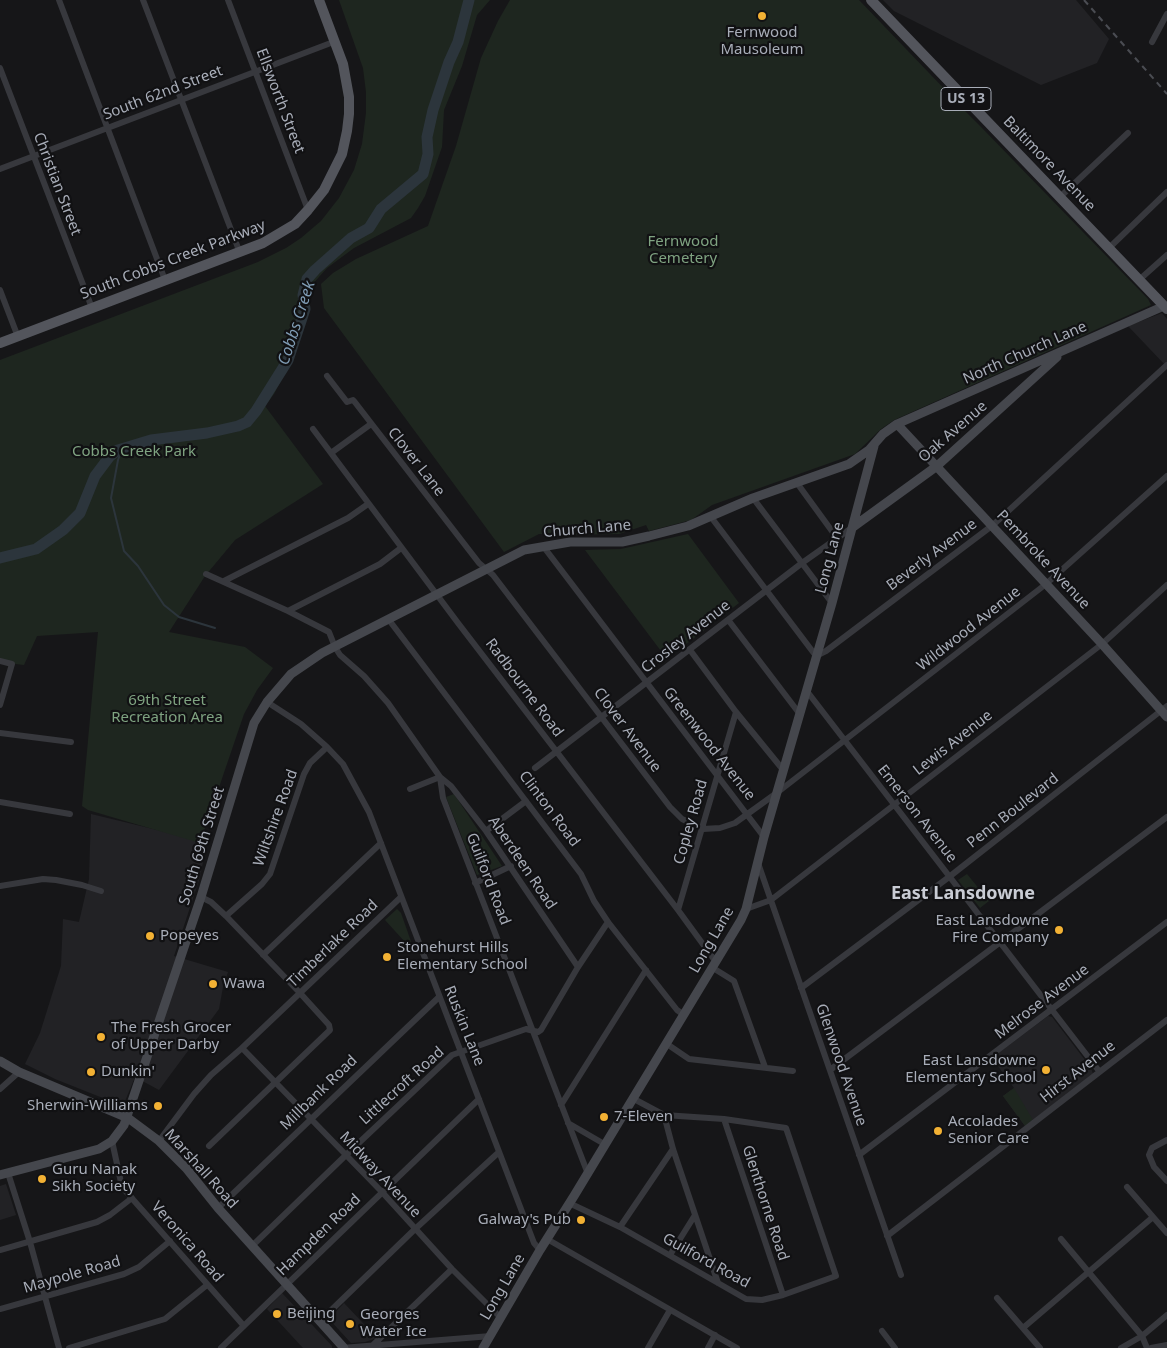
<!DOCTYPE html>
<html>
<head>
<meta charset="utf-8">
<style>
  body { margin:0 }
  canvas { display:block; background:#161618 }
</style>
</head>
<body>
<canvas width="1167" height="1348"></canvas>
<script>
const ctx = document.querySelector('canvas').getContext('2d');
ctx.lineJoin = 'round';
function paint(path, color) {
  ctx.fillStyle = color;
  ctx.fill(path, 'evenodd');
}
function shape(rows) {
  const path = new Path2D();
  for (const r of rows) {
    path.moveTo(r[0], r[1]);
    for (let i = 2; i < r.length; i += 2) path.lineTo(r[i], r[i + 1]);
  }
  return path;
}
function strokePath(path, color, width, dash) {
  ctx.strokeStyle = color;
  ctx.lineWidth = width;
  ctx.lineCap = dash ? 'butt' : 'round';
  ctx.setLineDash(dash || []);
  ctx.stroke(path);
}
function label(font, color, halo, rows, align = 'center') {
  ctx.font = font + ' "Noto Sans",sans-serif';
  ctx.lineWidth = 4.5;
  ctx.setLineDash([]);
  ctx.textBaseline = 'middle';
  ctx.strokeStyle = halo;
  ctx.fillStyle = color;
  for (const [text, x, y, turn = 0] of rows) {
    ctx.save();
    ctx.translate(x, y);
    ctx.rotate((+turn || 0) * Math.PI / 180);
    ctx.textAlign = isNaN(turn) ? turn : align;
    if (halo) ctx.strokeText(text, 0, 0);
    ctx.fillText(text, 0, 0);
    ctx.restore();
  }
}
paint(shape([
  [883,0,1076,0,1109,39,1097,63,1041,85,894,11],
  [1162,313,1167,319,1167,367,1128,326],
  [91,814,207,842,200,877,174,956,228,972,223,987,219,1009,159,1090,135,1077,123,1106,55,1079,25,1064,40,1033,61,966,63,919,79,922,89,879],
  [1048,1016,1052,1017,1091,1068,1093,1074,1025,1126,1003,1096,1014,1088,992,1058],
  [6,1184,16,1215,0,1220,0,1186],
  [282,1293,332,1346,332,1348,303,1348,267,1309],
  [344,1303,377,1338,365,1342,351,1343,329,1319]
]), '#222225');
paint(shape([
  [339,0,490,0,477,15,462,66,444,110,442,147,425,196,418,208,411,218,354,248,327,268,310,287,306,297,303,325,285,373,274,394,265,406,323,484,235,540,205,576,169,632,245,647,273,668,257,690,244,714,200,843,88,810,82,806,98,632,37,636,24,665,0,662,0,360,258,262,286,248,301,238,321,221,339,198,354,170,362,144,366,113,366,92,363,68],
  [510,0,859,0,953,98,956,104,962,108,982,128,1148,299,1151,305,894,420,881,429,855,454,712,505,691,520,649,531,646,525,619,534,557,535,554,532,545,534,539,534,504,552,324,308,321,284,333,273,356,259,428,226,456,146,481,58,498,21],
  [688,534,739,603,667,659,585,550,621,549],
  [454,794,502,866,477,875,446,797],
  [967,874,989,901,980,908,958,880],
  [397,909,401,913,415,953,385,920],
  [1014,1088,1033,1120,1025,1126,1003,1096]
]), '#1e261f');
strokePath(shape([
  [122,449,118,460,111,498,124,551,138,566,164,605,179,617,215,628]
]), '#2c353c', 2);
strokePath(shape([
  [0,558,36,549,63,530,80,513,95,476,110,456,118,450,151,440,207,433,238,426,247,422,256,411,288,360,305,309,303,295,307,279,315,270,351,238,369,228,381,209,423,174,428,154,427,137,433,110,449,62,458,42,469,0]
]), '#2c353c', 11);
strokePath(shape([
  [59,0,165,280],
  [143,0,240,253],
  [228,0,308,210],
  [1152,42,1167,14],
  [0,68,92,308],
  [0,169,336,41],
  [1060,197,1128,133],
  [1109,248,1167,192],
  [1139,280,1167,255],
  [0,290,18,337],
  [327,376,347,402,353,400,354,401,479,563,493,575,670,807,682,819,703,829,720,828,735,823,778,792,1046,584,1167,476],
  [313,429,458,623,678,910,713,958,717,961],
  [331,453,371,424],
  [797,483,837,538],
  [753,498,832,603],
  [711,517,816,656,826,651,993,525,1167,365],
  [543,546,764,837],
  [206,574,288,611,329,632,335,647,340,655,364,676,388,703,440,777,443,798,588,1174],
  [224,581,348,518,368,504],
  [288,611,380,564,401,548],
  [389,620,581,874,594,901,608,922,677,1010,684,1015],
  [729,621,799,713],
  [690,650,736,712,784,771],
  [0,661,12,664,0,705],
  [806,690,1099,1071],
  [267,702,301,724,327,747,343,764,369,812,534,1243,540,1250],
  [0,733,71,742],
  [535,768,802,563,853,527],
  [410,789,440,777,451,786,486,831,578,967],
  [0,802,70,814],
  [486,831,526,801],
  [758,863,901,1275],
  [475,883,511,866],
  [0,886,43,879,56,880,82,885,101,891],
  [201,897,211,902,226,916,300,993,329,1025,330,1030,209,1146],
  [746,909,771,900,1102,644,1167,585],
  [678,910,736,712],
  [226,916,262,884,270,874,304,774,310,763,327,747],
  [263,955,381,843],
  [713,968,734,981,765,1067],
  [801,988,949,877,1167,706],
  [667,1044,689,1059,793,1071],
  [242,1048,382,1192,452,1269,501,1318],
  [830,1070,1167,817],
  [0,1089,19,1072],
  [561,1105,646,970],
  [664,1115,673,1149,718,1283],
  [724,1119,783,1295],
  [568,1123,606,1145],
  [1167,1140,1152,1148,1149,1155,1154,1167,1167,1181],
  [112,1141,122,1187,244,1326],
  [159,1141,194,1094,211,1075,242,1048,401,897],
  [859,1155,1167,922],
  [8,1173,30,1242,59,1348],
  [1127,1187,1167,1233],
  [569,1203,620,1227,746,1299,762,1300,783,1295,836,1276,786,1128,724,1119,664,1115,634,1099],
  [218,1208,439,997],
  [620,1227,673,1149],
  [887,1236,1167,1020],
  [547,1239,737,1348],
  [1061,1239,1142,1336,1147,1348],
  [252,1246,346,1155,452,1055,526,1029,538,1032,541,1030,578,967,608,922],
  [0,1250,97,1222,110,1215,132,1198],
  [670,1255,695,1215],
  [997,1298,1040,1348],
  [0,1309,124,1274,139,1267,170,1241],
  [320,1321,414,1230,499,1152],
  [1023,1328,1153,1217],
  [882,1331,895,1348],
  [372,1346,452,1269],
  [69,1348,165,1319,207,1285],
  [221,1348,479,1099],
  [342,1348,491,1336],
  [648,1348,670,1310],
  [708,1348,715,1335],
  [1121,1348,1142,1336,1167,1315],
  [1151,1348,1167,1345]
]), '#37383d', 6);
strokePath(shape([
  [897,424,1102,644,1167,717],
  [853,527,937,466,1057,357],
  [0,1061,19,1072,128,1118,159,1141,186,1168,218,1208,344,1348],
  [0,1175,99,1149,112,1141,124,1125,201,897,254,723,267,702,291,674,322,653,524,550,570,542,622,542,649,536,688,526,753,498,849,464,869,450,883,434,897,424,1164,306],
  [483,1348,540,1250,574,1196,741,920,746,909,764,837,832,603,874,446]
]), '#45474d', 9);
strokePath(shape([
  [871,0,1167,309],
  [0,343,263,243,295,224,308,210,324,190,342,154,347,131,349,114,349,97,343,64,319,0]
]), '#53555c', 10);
strokePath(shape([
  [1084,0,1167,94]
]), '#4a4c52', 2, [6, 5]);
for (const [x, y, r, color] of [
  [762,16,5,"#f2b134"],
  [1059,930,5,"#f2b134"],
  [150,936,5,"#f2b134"],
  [387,957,5,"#f2b134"],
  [213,984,5,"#f2b134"],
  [101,1037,5,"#f2b134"],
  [1046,1070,5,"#f2b134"],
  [91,1072,5,"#f2b134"],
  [158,1106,5,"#f2b134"],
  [604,1117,5,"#f2b134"],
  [938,1131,5,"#f2b134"],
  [42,1179,5,"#f2b134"],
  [581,1220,5,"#f2b134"],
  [277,1314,5,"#f2b134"],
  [350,1324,5,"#f2b134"]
]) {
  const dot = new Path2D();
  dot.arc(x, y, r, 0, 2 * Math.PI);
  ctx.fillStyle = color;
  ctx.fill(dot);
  strokePath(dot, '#111113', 2);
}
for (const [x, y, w] of [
  [966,99,50]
]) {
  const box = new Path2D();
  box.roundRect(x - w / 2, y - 11.5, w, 23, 4);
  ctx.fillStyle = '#111113';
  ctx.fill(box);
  strokePath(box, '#a8adb8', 1);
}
label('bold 14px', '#a8adb8', null, [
  ["US 13",966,99]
]);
label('15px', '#a8adb8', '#111113', [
  ["Fernwood",762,33,"center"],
  ["Mausoleum",762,50,"center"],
  ["East Lansdowne",1049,921,"right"],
  ["Fire Company",1049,938,"right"],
  ["Popeyes",160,936],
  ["Stonehurst Hills",397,948],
  ["Elementary School",397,965],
  ["Wawa",223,984],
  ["The Fresh Grocer",111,1028],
  ["of Upper Darby",111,1045],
  ["East Lansdowne",1036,1061,"right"],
  ["Elementary School",1036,1078,"right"],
  ["Dunkin'",101,1072],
  ["Sherwin-Williams",148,1106,"right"],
  ["7-Eleven",614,1117],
  ["Accolades",948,1122],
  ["Senior Care",948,1139],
  ["Guru Nanak",52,1170],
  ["Sikh Society",52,1187],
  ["Galway's Pub",571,1220,"right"],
  ["Beijing",287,1314],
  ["Georges",360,1315],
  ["Water Ice",360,1332]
], 'left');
label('15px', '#a8adb8', '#111113', [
  ["South 62nd Street",163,93,-21],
  ["Ellsworth Street",280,101,69],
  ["Baltimore Avenue",1049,164,46],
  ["Christian Street",57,184,69],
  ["South Cobbs Creek Parkway",173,260,-21],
  ["North Church Lane",1025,353,-24],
  ["Oak Avenue",953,432,-41],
  ["Clover Lane",416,462,52],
  ["Church Lane",587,529,-5],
  ["Beverly Avenue",932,555,-37],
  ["Long Lane",830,558,-75],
  ["Pembroke Avenue",1043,560,47],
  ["Wildwood Avenue",969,629,-38],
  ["Crosley Avenue",686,637,-38],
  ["Radbourne Road",524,688,53],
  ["Clover Avenue",627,730,53],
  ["Lewis Avenue",953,743,-38],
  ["Greenwood Avenue",709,744,52],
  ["Clinton Road",549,809,53],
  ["Penn Boulevard",1013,811,-38],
  ["Emerson Avenue",917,814,52],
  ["Wiltshire Road",276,818,-70],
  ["Copley Road",691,822,-74],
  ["South 69th Street",202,846,-73],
  ["Aberdeen Road",522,863,56],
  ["Guilford Road",488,879,69],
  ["Long Lane",712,940,-60],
  ["Timberlake Road",333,944,-44],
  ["Melrose Avenue",1042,1002,-37],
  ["Ruskin Lane",464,1026,68],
  ["Glenwood Avenue",841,1065,71],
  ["Hirst Avenue",1078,1072,-38],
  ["Littlecroft Road",402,1086,-42],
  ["Millbank Road",319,1093,-44],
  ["Marshall Road",201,1169,48],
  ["Midway Avenue",380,1175,47],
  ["Glenthorne Road",765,1203,72],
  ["Hampden Road",319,1235,-44],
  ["Veronica Road",187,1242,49],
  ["Guilford Road",706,1261,29],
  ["Maypole Road",72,1275,-16],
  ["Long Lane",503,1287,-60]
]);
label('15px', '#7fa381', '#111113', [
  ["Fernwood",683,242],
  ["Cemetery",683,259],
  ["Cobbs Creek Park",134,452],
  ["69th Street",167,701],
  ["Recreation Area",167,718]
]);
label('italic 16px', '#7f9bb3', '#111113', [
  ["Cobbs Creek",297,323,-72]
]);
label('bold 18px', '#c9ccd4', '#111113', [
  ["East Lansdowne",963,894]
]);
</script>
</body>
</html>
